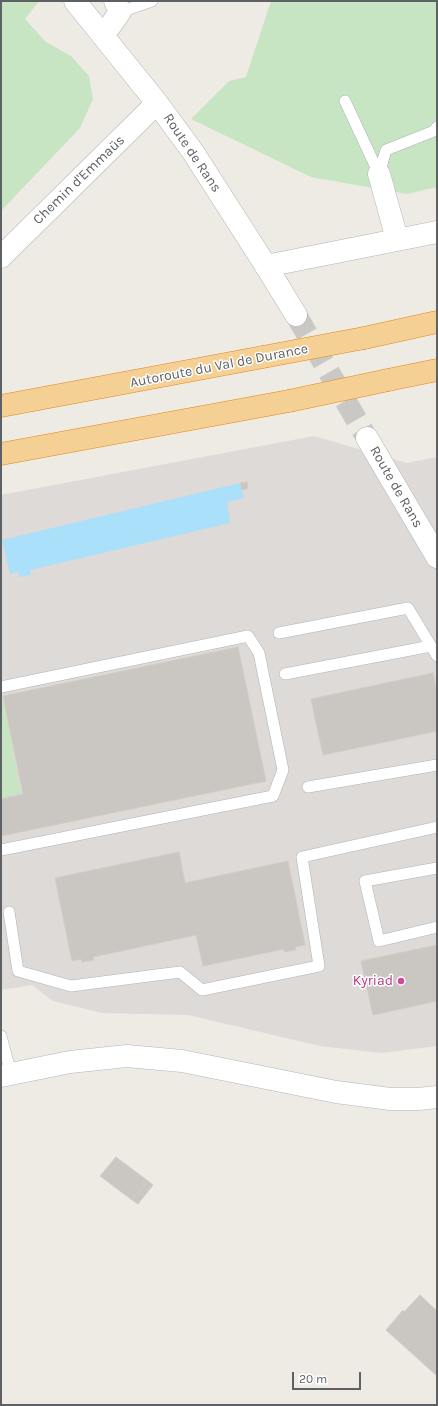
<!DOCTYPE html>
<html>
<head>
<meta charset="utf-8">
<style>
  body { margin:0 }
  #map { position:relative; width:438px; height:1406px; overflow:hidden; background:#eeebe5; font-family:Karla,sans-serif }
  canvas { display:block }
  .frame { position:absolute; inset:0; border:2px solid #5d6164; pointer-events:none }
  .scale { position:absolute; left:292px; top:1372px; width:69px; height:18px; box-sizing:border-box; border:2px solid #5d6164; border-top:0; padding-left:5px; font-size:12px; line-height:14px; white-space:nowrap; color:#5d6164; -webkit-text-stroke:3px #fff; paint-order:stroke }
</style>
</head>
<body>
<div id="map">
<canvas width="438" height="1406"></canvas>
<div class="frame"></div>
<div class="scale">20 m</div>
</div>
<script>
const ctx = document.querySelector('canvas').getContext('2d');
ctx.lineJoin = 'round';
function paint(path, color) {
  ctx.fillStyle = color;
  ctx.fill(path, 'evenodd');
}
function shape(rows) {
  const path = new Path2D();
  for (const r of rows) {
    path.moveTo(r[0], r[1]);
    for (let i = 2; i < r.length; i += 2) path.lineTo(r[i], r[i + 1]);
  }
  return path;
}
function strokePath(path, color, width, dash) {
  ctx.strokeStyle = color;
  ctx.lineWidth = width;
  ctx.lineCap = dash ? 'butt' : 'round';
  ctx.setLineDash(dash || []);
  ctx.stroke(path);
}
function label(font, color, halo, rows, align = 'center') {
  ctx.font = font + ' Karla,sans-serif';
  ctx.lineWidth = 3;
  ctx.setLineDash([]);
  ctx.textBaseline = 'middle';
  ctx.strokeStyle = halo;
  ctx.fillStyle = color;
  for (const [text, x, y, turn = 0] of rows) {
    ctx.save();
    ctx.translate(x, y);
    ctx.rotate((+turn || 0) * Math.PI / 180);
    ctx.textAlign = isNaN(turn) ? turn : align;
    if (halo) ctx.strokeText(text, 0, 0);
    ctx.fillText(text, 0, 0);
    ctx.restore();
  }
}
paint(shape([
  [314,436,407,463,437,457,437,1046,382,1053,320,1046,188,1015,102,1013,53,1001,32,985,1,990,1,495]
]), '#dddad7');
paint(shape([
  [1,1,39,1,25,19,46,42,71,56,89,76,93,99,80,128,1,211],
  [271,1,437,1,437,187,407,194,311,177,191,119,229,81,246,77],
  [4,702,21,795,1,799,1,706]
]), '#c7e4c3');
paint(shape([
  [240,483,244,498,227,502,230,523,30,570,31,575,19,577,19,572,10,574,2,540]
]), '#aae0f9');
const building = shape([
  [247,482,248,488,242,490,240,483,247,482],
  [238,647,266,781,1,836,1,799,23,794,3,696,238,647],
  [433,673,437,694,437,731,323,755,311,699,433,673],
  [179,852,185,883,288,861,305,945,295,947,296,950,284,952,284,949,203,966,196,935,93,957,94,960,82,962,81,959,72,961,55,878,179,852],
  [437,945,437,1001,373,1015,361,961,437,945],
  [116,1157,148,1181,132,1200,100,1176,116,1157],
  [148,1181,153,1185,138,1204,132,1200,148,1181],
  [420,1295,437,1311,437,1376,386,1330,403,1310,404,1312,420,1295]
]);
paint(building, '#cac6c2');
strokePath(building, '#d2ccc4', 1);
strokePath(shape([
  [296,315,367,438]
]), '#cac8c5', 22, [22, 11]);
const service = shape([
  [120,12,152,1],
  [345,101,379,174],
  [379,174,386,150,434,131,437,127],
  [279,633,408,608,437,656],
  [285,674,431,646],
  [1,687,248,636,259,653,283,770,273,796,1,850],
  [308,787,437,765],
  [437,868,365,881,379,941,437,927],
  [9,912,18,971,71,986,180,972,202,990,319,966,302,857,437,827],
  [1,1036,11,1074]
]);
const minor = shape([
  [103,36,120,12,115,1],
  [379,174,397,239],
  [266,266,437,232]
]);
const tertiary = shape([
  [75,1,157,103,193,152,266,266,296,315],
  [1,257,157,103],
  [367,438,437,557]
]);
const secondary = shape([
  [1,1076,70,1062,127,1056,182,1061,336,1092,390,1099,419,1099,437,1097]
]);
const motorway = shape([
  [364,338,437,322],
  [388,380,437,370],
  [1,406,263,357],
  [1,454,289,401]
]);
strokePath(service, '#b0b3b6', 12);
strokePath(minor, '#b0b3b6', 23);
strokePath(tertiary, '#b0b3b6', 23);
strokePath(secondary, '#b1b5b9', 23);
strokePath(motorway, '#e28611', 23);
strokePath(service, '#fff', 11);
strokePath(minor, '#fff', 22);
strokePath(tertiary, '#fff', 22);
strokePath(secondary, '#fff', 22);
strokePath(motorway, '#f5d095', 22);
const motorwayBridge = shape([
  [263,357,364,338],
  [289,401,388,380]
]);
strokePath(motorwayBridge, '#e28611', 23, []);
strokePath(motorwayBridge, '#f5d095', 22);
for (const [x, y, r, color] of [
  [401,981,4,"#d1479c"]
]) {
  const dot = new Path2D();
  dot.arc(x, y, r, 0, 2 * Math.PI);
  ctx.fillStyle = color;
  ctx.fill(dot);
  strokePath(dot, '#fff', 1.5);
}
label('14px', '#5d6164', '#fff', [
  ["Route de Rans",192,153,56],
  ["Chemin d'Emmaüs",79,180,-44],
  ["Autoroute du Val de Durance",219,366,-11],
  ["Route de Rans",396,487,60]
]);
label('14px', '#b23c85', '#fff', [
  ["Kyriad",393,981]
], 'right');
</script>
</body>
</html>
